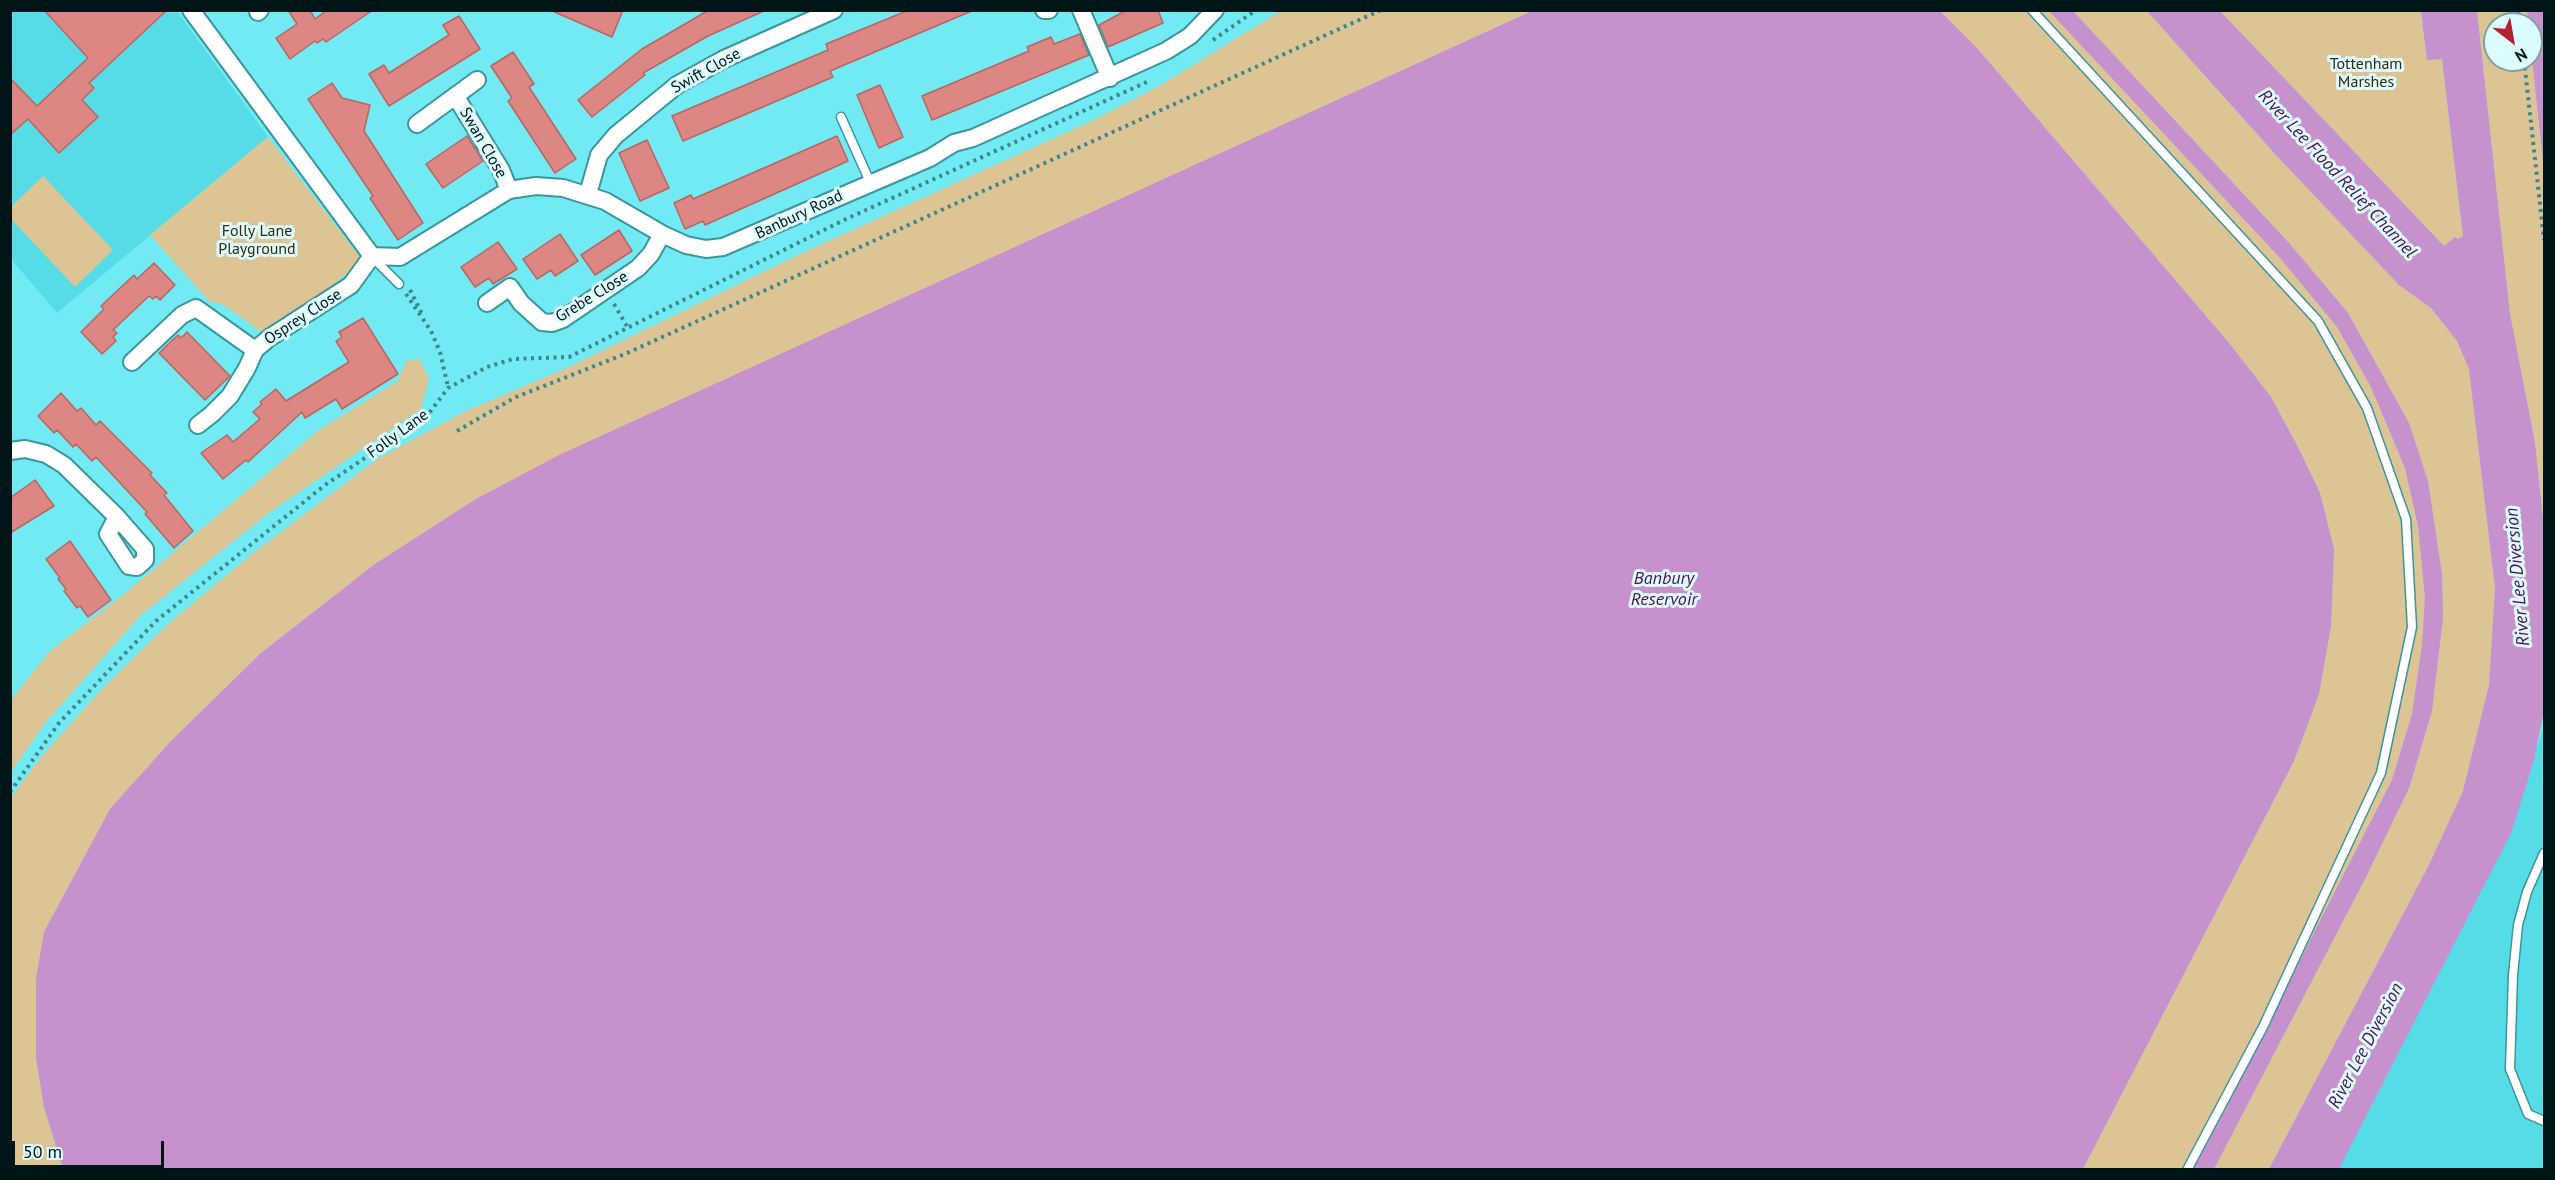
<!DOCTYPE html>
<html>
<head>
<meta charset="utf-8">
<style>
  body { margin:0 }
  #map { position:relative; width:2555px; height:1180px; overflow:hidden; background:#71eaf4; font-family:"PT Sans",sans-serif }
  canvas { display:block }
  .frame { position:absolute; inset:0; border:12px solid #001517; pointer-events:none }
  .north { position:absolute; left:2483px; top:12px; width:60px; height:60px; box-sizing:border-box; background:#ddfcff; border:2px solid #85a0a2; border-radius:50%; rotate:149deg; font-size:16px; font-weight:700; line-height:24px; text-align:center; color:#001517 }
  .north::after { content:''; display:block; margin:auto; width:21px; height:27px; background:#b3212e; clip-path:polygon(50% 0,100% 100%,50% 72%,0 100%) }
  .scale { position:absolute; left:12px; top:1141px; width:152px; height:27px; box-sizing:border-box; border:3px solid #001517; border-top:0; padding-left:8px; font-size:18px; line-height:21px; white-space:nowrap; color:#001517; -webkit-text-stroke:4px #ddfcff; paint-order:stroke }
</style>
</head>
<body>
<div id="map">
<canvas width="2555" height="1180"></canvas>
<div class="frame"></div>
<div class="north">N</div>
<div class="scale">50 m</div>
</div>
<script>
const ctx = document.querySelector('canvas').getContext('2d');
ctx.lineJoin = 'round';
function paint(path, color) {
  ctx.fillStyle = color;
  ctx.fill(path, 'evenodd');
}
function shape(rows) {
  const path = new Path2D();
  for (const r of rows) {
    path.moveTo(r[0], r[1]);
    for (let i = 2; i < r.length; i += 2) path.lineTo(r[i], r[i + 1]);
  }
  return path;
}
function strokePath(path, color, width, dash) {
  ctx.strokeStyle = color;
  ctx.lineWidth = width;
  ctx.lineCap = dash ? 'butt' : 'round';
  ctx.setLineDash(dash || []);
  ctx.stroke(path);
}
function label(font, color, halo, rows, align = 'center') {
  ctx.font = font + ' "PT Sans",sans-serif';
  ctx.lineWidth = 6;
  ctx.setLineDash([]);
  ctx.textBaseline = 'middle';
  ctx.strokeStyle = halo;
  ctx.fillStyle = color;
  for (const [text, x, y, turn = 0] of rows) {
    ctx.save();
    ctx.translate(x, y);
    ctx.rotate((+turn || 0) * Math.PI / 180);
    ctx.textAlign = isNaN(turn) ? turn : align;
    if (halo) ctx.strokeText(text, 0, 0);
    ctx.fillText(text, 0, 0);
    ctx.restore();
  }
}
paint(shape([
  [10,11,177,11,268,137,57,313,11,259],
  [2544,729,2544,1169,2319,1170,2493,853]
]), '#56dce7');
paint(shape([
  [1281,11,1532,11,559,456,476,499,375,564,261,653,170,742,110,809,44,932,36,1058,44,1107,63,1169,11,1169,10,799,41,757,102,689,167,625,257,550,379,458,464,412,569,367,800,254,1096,119,1161,85],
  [1940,11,2049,11,2281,259,2337,327,2371,387,2405,468,2418,526,2425,598,2422,645,2412,714,2392,780,2193,1169,2083,1169,2294,761,2319,694,2331,626,2334,549,2320,493,2299,449,2271,397,2229,343,1977,48],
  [2073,11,2147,11,2276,155,2399,285,2431,308,2457,341,2469,369,2495,588,2489,685,2463,791,2429,865,2269,1169,2214,1169,2366,877,2409,788,2432,711,2443,618,2442,574,2428,481,2409,423,2348,313,2290,244],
  [2220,11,2421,11,2427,60,2442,59,2463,237,2458,239,2455,237,2444,246],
  [2477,11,2527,11,2528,24,2495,24,2495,60,2531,60,2531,50,2544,170,2544,530,2535,443,2510,314],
  [268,137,362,260,321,295,261,332,224,305,209,301,150,235],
  [43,176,113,250,75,287,11,219,11,207],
  [419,359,429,378,421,409,270,512,141,615,45,723,11,772,11,700,50,651,123,595,319,430,398,381,406,361]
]), '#ddc495');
paint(shape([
  [1532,11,1940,11,1977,48,2229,343,2271,397,2299,449,2320,493,2334,549,2331,626,2319,694,2294,761,2083,1169,63,1169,44,1107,36,1058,36,978,44,932,110,809,170,742,261,653,375,564,476,499,559,455],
  [2049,11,2073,11,2290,244,2348,313,2409,423,2428,481,2442,574,2443,618,2432,711,2409,788,2366,877,2214,1169,2193,1169,2392,780,2412,714,2422,645,2425,598,2418,526,2405,468,2371,387,2337,327,2281,259],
  [2147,11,2220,11,2444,246,2455,237,2458,239,2463,236,2442,59,2427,60,2421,11,2477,11,2510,314,2535,443,2544,530,2544,710,2534,760,2512,831,2339,1169,2269,1169,2429,865,2463,791,2489,685,2495,588,2469,369,2457,341,2431,308,2399,285,2276,155],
  [2527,11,2544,11,2544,170,2531,50,2531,24,2528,24]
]), '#c791cd');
const building = shape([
  [44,10,167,10,89,83,94,88,82,100,98,117,59,153,28,119,10,135,10,78,37,106,88,58,44,10],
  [288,10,310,10,315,19,327,10,373,10,326,42,323,39,317,43,315,41,290,59,276,38,297,24,288,10],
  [550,10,623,10,612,37,550,10],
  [709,10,766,10,708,36,643,73,645,75,592,117,578,100,642,49,709,10],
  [909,10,974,10,830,71,833,77,683,141,672,116,828,50,826,44,909,10],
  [1127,10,1158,10,1163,23,1108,47,1099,25,1127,10],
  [459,16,480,49,389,106,369,74,384,65,389,73,449,35,443,25,459,16],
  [1080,34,1089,55,932,120,922,96,1029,51,1027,47,1051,37,1054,44,1080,34],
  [513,52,534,84,529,87,576,159,555,173,508,101,512,98,491,66,513,52],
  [332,83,342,98,370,105,364,131,423,223,398,240,370,198,373,196,308,99,332,83],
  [880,85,903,137,879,148,857,95,880,85],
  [467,136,483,161,443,188,426,164,467,136],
  [837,136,848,161,705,225,703,221,685,229,674,203,691,195,693,199,837,136],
  [647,140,669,188,640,201,619,153,647,140],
  [619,230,632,251,595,275,581,255,619,230],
  [560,234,578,261,555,276,551,270,537,279,523,259,560,234],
  [498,242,517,269,493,284,489,278,475,287,461,267,498,242],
  [154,263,175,285,160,300,156,296,153,299,149,296,113,330,117,333,113,337,116,341,102,354,81,332,104,309,101,306,134,275,137,279,154,263],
  [363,318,398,374,342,409,336,399,305,418,302,412,248,462,246,460,223,479,201,453,227,435,233,442,260,419,253,412,262,404,260,402,276,389,286,401,349,362,336,341,342,337,339,332,363,318],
  [187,332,230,376,205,400,159,353,178,335,181,338,187,332],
  [61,393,77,411,81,408,96,425,100,421,152,473,150,475,167,493,164,495,193,531,174,548,145,514,147,512,96,457,92,461,76,444,73,447,57,430,54,433,38,416,61,393],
  [35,480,54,506,10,533,10,498,35,480],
  [70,541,111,600,88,617,80,606,77,608,64,591,66,589,58,579,60,578,46,559,70,541]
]);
paint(building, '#dc8783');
strokePath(building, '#b96562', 1.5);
const lane = shape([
  [2032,10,2318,321,2367,408,2406,519,2412,627,2381,773,2263,1027,2187,1170],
  [841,117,870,182],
  [372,257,399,284],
  [2544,853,2527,892,2518,925,2513,975,2510,1069,2528,1114,2544,1121]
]);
const street = shape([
  [191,10,372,256],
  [1044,10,1049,10],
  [1081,10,1110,78],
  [258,12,260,10],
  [456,97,501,170,509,190],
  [417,124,477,80],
  [588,194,599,155,616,135,677,85,724,59,834,10],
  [372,256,400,257,509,190,536,186,563,188,605,201,662,234,686,245,706,249,723,247,930,158,954,143,973,138,1166,51,1190,36,1215,10],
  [487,303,510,287,521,303,542,322,552,323,563,319,638,268,651,254,662,234],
  [132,362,182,315,196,308,255,350],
  [198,425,212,414,230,396,247,368,255,350,269,338,351,285,372,256],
  [10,451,25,449,46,454,64,465,117,517,145,549,145,560,137,567,129,566,108,534,117,517]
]);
strokePath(lane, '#39969e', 11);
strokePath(street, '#39969e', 20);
strokePath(shape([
  [2518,10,2520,24],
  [1213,40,1256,10],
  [2524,60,2544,240],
  [410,290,423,316],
  [406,294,431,331,440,352,448,387],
  [614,304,628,328],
  [457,431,516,397,625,354,1381,10],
  [10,792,59,723,156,621,325,485,427,416,448,388,487,367,513,359,569,357,844,220,1149,81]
]), '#3c868c', 4, [3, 4.5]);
strokePath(lane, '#fff', 8);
strokePath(street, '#fff', 16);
label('16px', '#382805', '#ddfcff', [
  ["Tottenham",2366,64],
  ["Marshes",2366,82],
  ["Folly Lane",257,231],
  ["Playground",257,249]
]);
label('16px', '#001517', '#ddfcff', [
  ["Swift Close",706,71,-29],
  ["Swan Close",483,143,60],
  ["Banbury Road",799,215,-25],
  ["Grebe Close",592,297,-32],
  ["Osprey Close",303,317,-33],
  ["Folly Lane",398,434,-36]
]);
label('italic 18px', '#4f0b58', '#ddfcff', [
  ["River Lee Flood Relief Channel",2337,174,47],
  ["River Lee Diversion",2518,577,-95],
  ["Banbury",1664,579],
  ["Reservoir",1664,600],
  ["River Lee Diversion",2366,1046,-62]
]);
</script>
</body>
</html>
